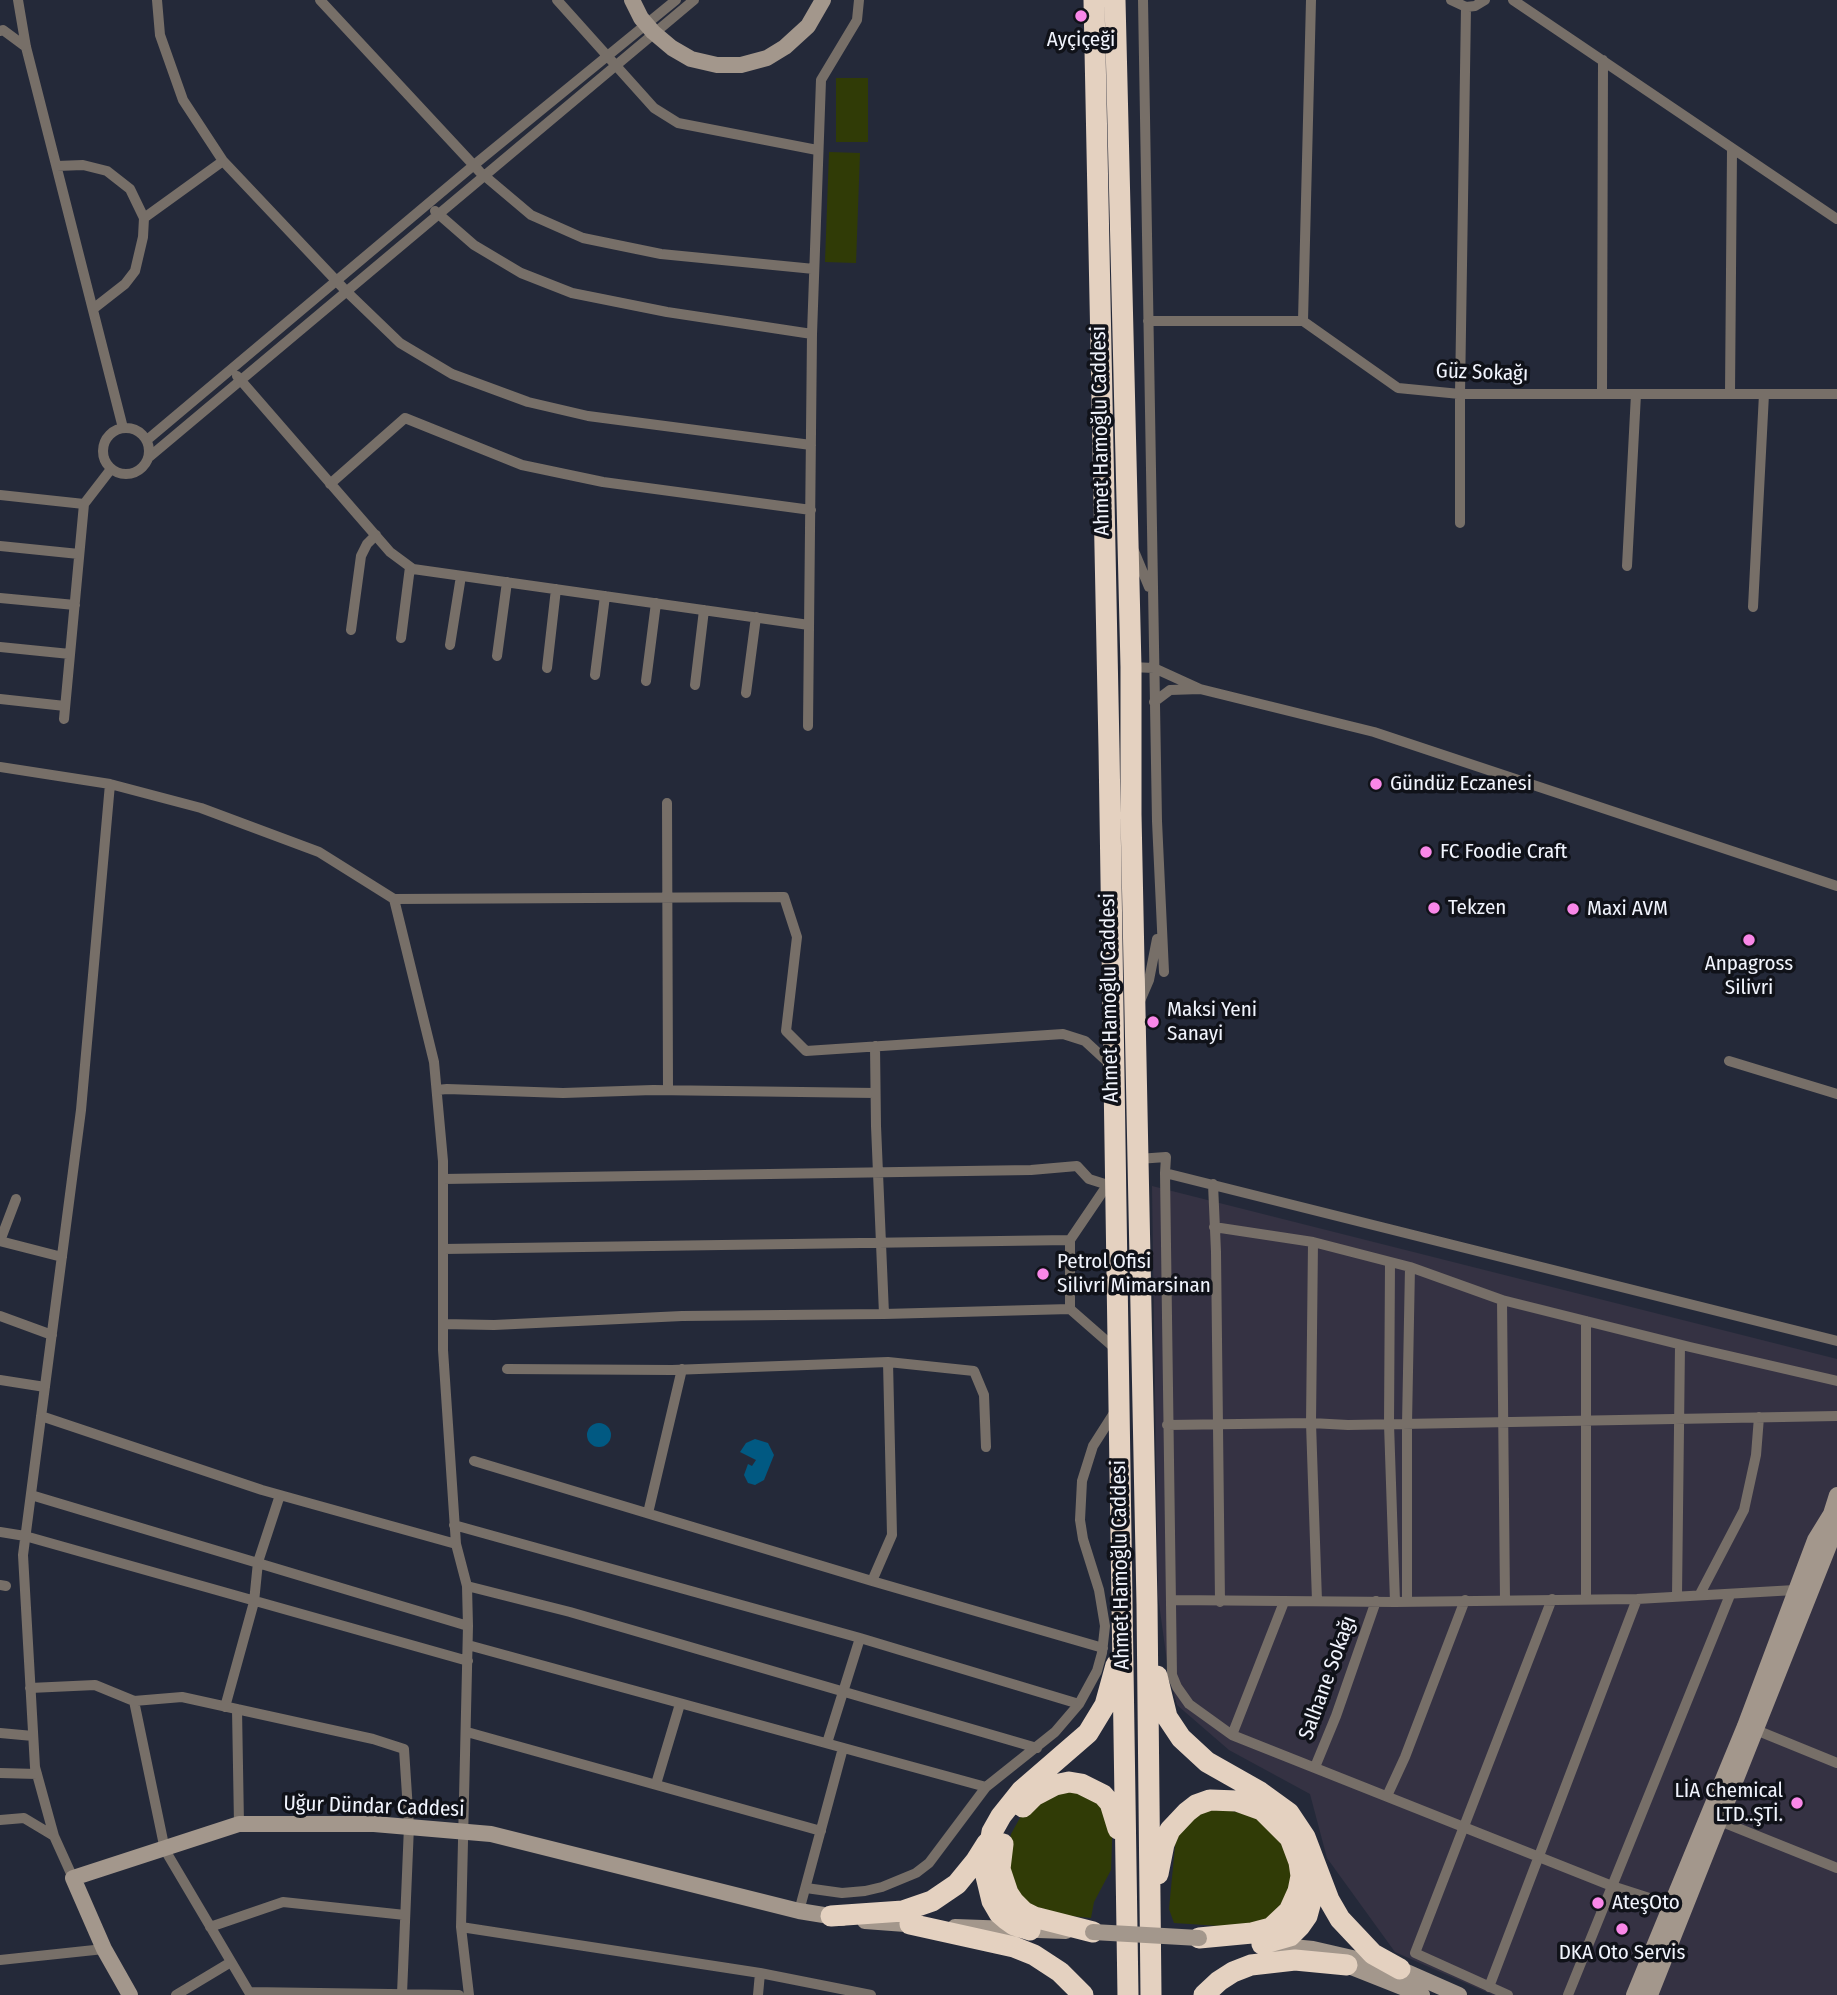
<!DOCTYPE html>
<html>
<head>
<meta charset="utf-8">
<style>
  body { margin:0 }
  canvas { display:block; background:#242939 }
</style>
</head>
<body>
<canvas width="1837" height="1995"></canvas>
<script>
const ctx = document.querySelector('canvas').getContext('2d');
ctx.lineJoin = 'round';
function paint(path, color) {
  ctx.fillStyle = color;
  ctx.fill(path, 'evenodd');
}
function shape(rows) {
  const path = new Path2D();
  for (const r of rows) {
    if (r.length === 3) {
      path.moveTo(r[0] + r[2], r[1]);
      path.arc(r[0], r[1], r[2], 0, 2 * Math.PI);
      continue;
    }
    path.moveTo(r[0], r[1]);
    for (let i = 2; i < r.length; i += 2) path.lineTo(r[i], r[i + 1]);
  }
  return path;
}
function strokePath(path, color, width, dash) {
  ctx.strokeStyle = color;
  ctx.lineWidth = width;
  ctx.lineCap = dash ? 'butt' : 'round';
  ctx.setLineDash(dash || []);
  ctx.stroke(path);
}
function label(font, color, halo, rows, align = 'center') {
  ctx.font = font + ' "Fira Sans Condensed",sans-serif';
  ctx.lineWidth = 7;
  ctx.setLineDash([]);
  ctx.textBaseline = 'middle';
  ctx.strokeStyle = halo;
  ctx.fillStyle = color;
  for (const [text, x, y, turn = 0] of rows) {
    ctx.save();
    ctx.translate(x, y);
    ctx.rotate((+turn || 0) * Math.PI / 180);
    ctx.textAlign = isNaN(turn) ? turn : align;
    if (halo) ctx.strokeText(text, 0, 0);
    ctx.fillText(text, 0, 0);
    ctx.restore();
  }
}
paint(shape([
  [1152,1186,1837,1359,1837,1995,1493,1995,1395,1952,1327,1858,1310,1794,1229,1750,1177,1705,1169,1676,1158,1596]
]), '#353243');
paint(shape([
  [836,78,868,78,868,142,836,142],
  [829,152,860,153,856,263,825,262],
  [1082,1786,1113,1815,1111,1870,1094,1902,1091,1918,1059,1915,1038,1910,1022,1899,1012,1885,1007,1852,1011,1834,1021,1816,1036,1800],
  [1206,1805,1271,1820,1299,1871,1286,1909,1251,1928,1174,1923,1169,1909,1176,1836]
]), '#303b06');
paint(shape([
  [599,1435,12],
  [755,1439,768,1443,774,1455,764,1480,755,1485,748,1483,744,1475,748,1464,752,1466,756,1460,740,1452,746,1443]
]), '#015982');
strokePath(shape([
  [18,0,26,47,123,428],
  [157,0,160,35,183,100,223,161,346,291,400,343,452,374,528,402,588,416,811,445],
  [320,0,480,172,531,215,583,238,661,254,814,269],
  [557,0,654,108,678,123,817,150],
  [1143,0,1157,821,1164,972],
  [1451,0,1466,7,1475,6,1485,0],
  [1513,0,1837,219],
  [0,31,3,30,26,47],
  [57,166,83,165,107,171,130,189,144,218,143,237,135,271,125,284,93,309],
  [435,211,474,245,521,273,572,293,667,312,812,334],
  [144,218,223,161],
  [1148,321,1303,321,1398,388,1460,394,1837,394],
  [1303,321,1311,0],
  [237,376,390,552,413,569,809,625],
  [1602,394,1603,60],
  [1730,394,1732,150],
  [126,451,23],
  [147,440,474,165,676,0],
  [148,458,694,0],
  [330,484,405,418,522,465,603,482,811,510],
  [0,495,84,504],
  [1460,523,1460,394,1466,7],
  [0,546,79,554],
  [1134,551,1149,587],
  [1627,566,1636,394],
  [0,598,75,605],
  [1753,607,1764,394],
  [351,630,361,556,367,544,376,535],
  [401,638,410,567],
  [450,645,461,576],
  [0,647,70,654],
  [497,656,507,582],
  [1131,667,1154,668,1200,689,1170,690,1154,702],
  [547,668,556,589],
  [595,675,605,596],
  [646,681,656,603],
  [695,685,704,610],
  [1200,689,1374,732,1837,886],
  [746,693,756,617],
  [0,699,65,706],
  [64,719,84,504,111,469],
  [808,726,812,334,821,80,857,20,859,0],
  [0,767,110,784,201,808,319,852,394,899,784,897,797,937,786,1031,806,1051,1063,1034,1085,1041,1111,1065],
  [667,803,668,1090],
  [394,899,434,1062,443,1161,443,1350,456,1544,467,1586,468,1626,461,1927,469,1995],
  [1140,1001,1149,980,1157,939],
  [875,1046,876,1126,884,1314],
  [1729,1061,1837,1094],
  [437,1090,447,1089,563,1093,653,1090,875,1093],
  [1138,1159,1166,1157,1165,1173,1837,1341],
  [1165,1173,1172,1675,1177,1687,1189,1704,1232,1735,1612,1886,1671,1905],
  [443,1179,1031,1170,1077,1166,1089,1179,1108,1185],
  [1110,1181,1070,1240,1070,1309,1118,1351],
  [1213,1184,1216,1252,1220,1602],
  [1214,1227,1313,1242,1410,1267,1502,1300,1690,1347,1837,1381],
  [0,1241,62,1257],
  [0,1241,16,1199],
  [1313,1242,1311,1423,1317,1601],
  [443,1249,1070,1240],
  [1390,1262,1389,1424,1395,1602],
  [1502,1300,1505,1600],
  [0,1316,52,1335],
  [1586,1321,1586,1599],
  [443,1324,494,1325,682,1316,884,1314,1070,1309],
  [507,1369,672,1370,888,1362,974,1371,984,1395,986,1447],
  [0,1380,45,1387],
  [41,1416,262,1490,456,1544],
  [1167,1425,1311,1423,1348,1425,1837,1416],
  [474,1461,872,1581,1103,1648],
  [31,1495,468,1626],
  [648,1513,682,1369],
  [454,1525,860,1638,1079,1704],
  [0,1532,25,1536,468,1661],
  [872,1581,892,1535,888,1362],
  [0,1585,6,1586],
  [467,1586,570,1612,1037,1748],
  [1700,1594,1744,1510,1756,1455,1759,1417],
  [1677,1596,1680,1345],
  [1171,1600,1395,1602,1637,1599,1795,1590],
  [1407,1601,1407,1424,1410,1267],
  [468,1645,986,1787],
  [30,1688,95,1685,134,1701,182,1697,373,1739,404,1749,409,1826,402,1994],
  [134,1701,165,1850,249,1992,459,1995],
  [225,1707,254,1602,258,1562,280,1495],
  [237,1709,239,1824],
  [1756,1730,1837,1763],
  [467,1732,821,1831],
  [0,1733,33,1736],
  [1232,1735,1284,1602],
  [827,1743,860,1638],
  [1315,1767,1336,1716,1376,1601],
  [0,1773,37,1774],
  [656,1784,680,1704],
  [1387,1796,1405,1757,1465,1600],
  [0,1820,24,1818,54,1836],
  [1720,1821,1837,1868],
  [73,1878,54,1836,35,1767,23,1555,81,1110,110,784],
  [806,1888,842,1893,865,1891,882,1887,916,1873,929,1863,986,1787,1055,1732,1079,1704,1097,1671,1102,1653,1105,1626,1099,1590,1083,1539,1080,1520,1082,1481,1093,1446,1116,1410],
  [799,1911,843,1748],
  [210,1927,283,1902,405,1915],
  [461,1927,760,1973,871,1995],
  [0,1960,104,1949],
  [1489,1987,1637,1599],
  [176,1995,231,1962],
  [758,1995,760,1973],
  [1508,1995,1415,1953,1552,1599],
  [1568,1995,1730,1595]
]), '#776f68', 10);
strokePath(shape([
  [632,0,641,18,653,32,672,48,691,59,717,65,741,65,767,58,785,47,808,26,823,0],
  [865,1921,919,1925],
  [955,1927,1066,1931],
  [1272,1945,1313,1949,1400,1969,1459,1995],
  [1349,1966,1422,1995],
  [130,1995,104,1949,73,1878,239,1824,374,1824,491,1834,799,1911,842,1918],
  [1634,1995,1745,1726,1815,1540,1831,1514,1837,1495],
  [1650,1995,1832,1538,1831,1514]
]), '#a3978c', 16);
strokePath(shape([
  [1094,0,1109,748,1128,1995],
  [1115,0,1131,667,1131,814,1147,1604,1151,1995],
  [1157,1676,1167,1717,1181,1738,1207,1762,1260,1792,1289,1813,1305,1837,1329,1900,1340,1919,1373,1954,1400,1969],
  [1023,1807,1034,1796,1055,1785,1069,1782,1081,1784,1103,1795,1110,1803,1118,1829],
  [1003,1844,1000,1869,1008,1893,1014,1902,1024,1912,1034,1917,1093,1932],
  [1158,1874,1164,1844,1170,1830,1187,1812,1196,1805,1210,1800,1237,1801,1262,1810,1290,1838,1299,1862,1301,1876,1298,1891,1289,1911,1271,1928,1252,1933,1199,1938],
  [831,1916,903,1911,932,1901,957,1884,975,1862,987,1843],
  [910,1924,1014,1947,1034,1955,1060,1972,1083,1995],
  [1030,1930,1014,1925,1007,1920,999,1913,992,1901,985,1872,992,1832,1001,1816,1021,1791,1088,1733,1105,1705,1116,1665],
  [1262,1944,1290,1936,1300,1926,1307,1916,1310,1905,1313,1872],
  [1204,1995,1219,1981,1233,1972,1251,1965,1295,1960,1347,1965]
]), '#e4d1c0', 21);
strokePath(shape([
  [1093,1932,1199,1938]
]), '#a3978c', 16);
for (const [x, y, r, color] of [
  [1081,16,7,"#f987e8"],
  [1376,784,7,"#f987e8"],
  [1426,852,7,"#f987e8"],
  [1434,908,7,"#f987e8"],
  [1573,909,7,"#f987e8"],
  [1749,940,7,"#f987e8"],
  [1153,1022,7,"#f987e8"],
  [1043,1274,7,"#f987e8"],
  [1797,1803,7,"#f987e8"],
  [1598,1903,7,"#f987e8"],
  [1622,1929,7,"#f987e8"]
]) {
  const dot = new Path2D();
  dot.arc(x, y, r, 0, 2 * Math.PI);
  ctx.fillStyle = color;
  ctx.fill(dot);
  strokePath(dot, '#101219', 2.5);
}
label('21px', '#f1f4fd', '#101219', [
  ["Ayçiçeği",1081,40,"center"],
  ["Gündüz Eczanesi",1390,784],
  ["FC Foodie Craft",1440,852],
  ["Tekzen",1448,908],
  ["Maxi AVM",1587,909],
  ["Anpagross",1749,964,"center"],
  ["Silivri",1749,988,"center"],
  ["Maksi Yeni",1167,1010],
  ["Sanayi",1167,1034],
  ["Petrol Ofisi",1057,1262],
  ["Silivri Mimarsinan",1057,1286],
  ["LİA Chemical",1783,1791,"right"],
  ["LTD..ŞTİ.",1783,1815,"right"],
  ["AteşOto",1612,1903],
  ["DKA Oto Servis",1622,1953,"center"]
], 'left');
label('21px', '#f1f4fd', '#101219', [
  ["Güz Sokağı",1482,373,2],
  ["Ahmet Hamoğlu Caddesi",1101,431,-91],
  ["Ahmet Hamoğlu Caddesi",1110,998,-91],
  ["Ahmet Hamoğlu Caddesi",1121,1565,-91],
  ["Salhane Sokağı",1328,1678,-70],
  ["Uğur Dündar Caddesi",374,1807,2]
]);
</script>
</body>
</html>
